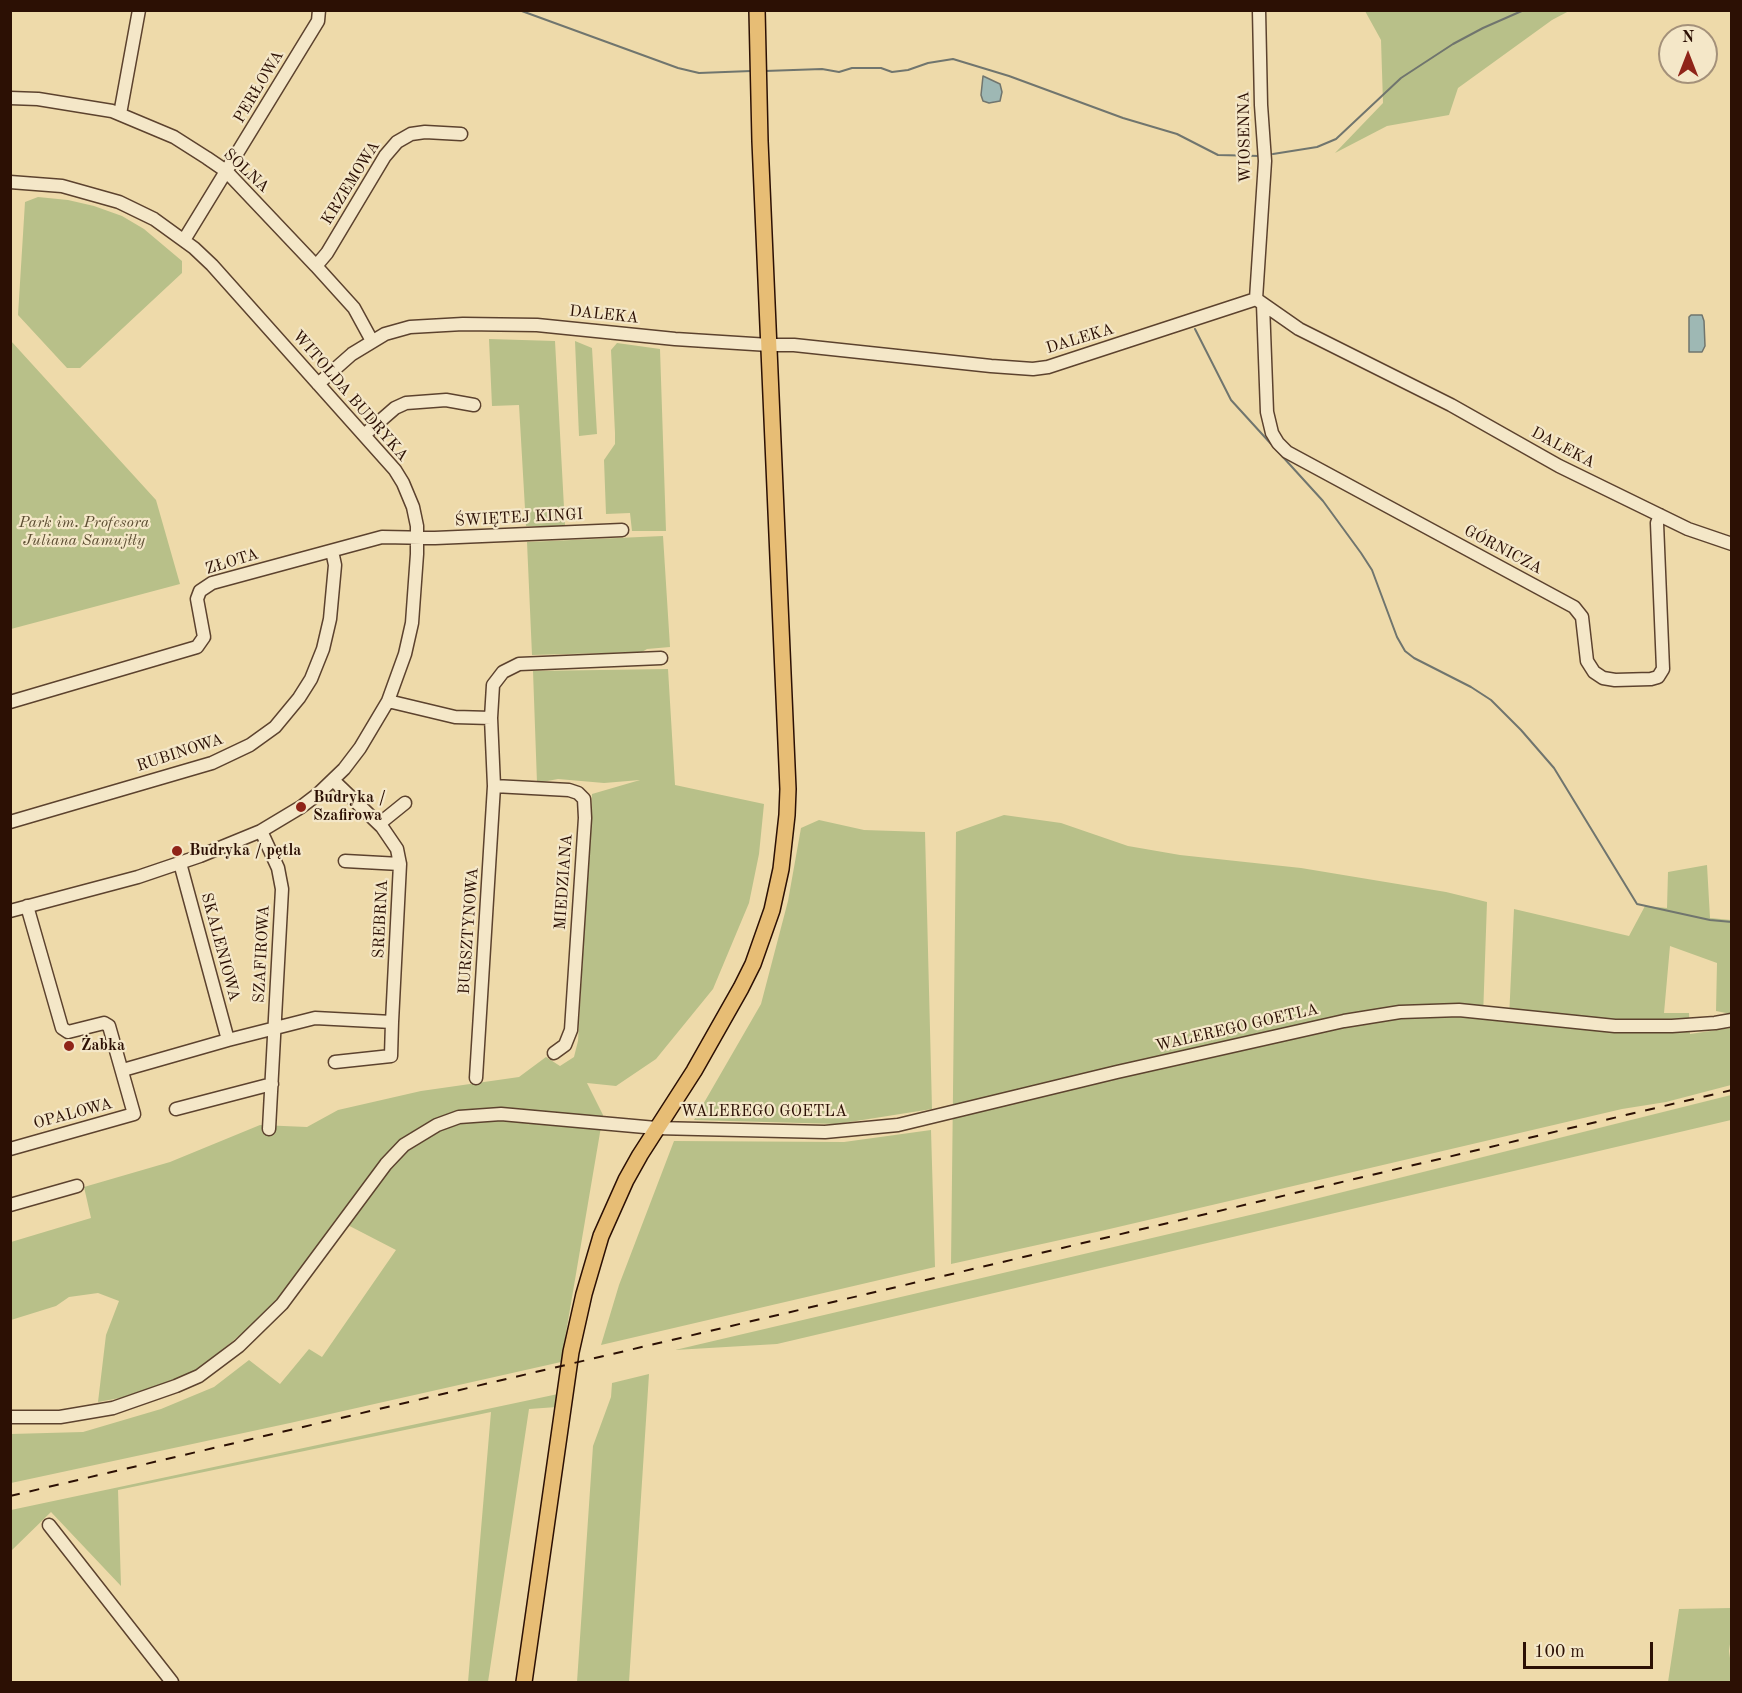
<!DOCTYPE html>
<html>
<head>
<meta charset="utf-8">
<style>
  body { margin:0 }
  #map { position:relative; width:1742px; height:1693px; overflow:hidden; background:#eedaaa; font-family:"Old Standard TT",serif }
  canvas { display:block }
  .frame { position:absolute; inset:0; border:12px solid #2c1004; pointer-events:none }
  .north { position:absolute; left:1658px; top:24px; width:60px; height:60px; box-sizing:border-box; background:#f4e7c8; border:2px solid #a4917a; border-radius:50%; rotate:0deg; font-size:16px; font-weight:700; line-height:24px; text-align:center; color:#2c1004 }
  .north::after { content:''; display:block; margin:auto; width:21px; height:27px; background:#8f2418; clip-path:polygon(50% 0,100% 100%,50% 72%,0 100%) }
  .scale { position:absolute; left:1523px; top:1642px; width:130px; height:27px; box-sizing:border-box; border:3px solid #2c1004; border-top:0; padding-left:8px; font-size:18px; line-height:21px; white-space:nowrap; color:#2c1004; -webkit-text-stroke:4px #f4e7c8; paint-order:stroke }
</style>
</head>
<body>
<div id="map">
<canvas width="1742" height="1693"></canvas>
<div class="frame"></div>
<div class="north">N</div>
<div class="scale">100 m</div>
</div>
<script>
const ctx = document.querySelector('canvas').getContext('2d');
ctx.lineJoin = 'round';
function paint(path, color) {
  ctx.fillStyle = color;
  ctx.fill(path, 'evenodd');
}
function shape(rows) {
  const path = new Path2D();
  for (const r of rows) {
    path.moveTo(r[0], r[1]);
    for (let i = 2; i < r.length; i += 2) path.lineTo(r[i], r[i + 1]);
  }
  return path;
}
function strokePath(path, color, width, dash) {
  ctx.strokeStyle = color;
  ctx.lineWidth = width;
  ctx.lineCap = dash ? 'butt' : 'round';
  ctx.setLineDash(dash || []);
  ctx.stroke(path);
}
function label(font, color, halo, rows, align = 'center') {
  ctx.font = font + ' "Old Standard TT",serif';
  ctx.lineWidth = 4.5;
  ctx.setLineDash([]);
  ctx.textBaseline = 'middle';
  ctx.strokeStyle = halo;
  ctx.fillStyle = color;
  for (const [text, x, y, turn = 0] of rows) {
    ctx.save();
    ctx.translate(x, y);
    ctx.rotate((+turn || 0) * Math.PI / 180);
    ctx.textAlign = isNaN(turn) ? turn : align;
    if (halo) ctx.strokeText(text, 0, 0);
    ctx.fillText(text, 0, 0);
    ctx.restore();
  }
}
paint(shape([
  [1365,11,1569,11,1552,20,1458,88,1449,115,1387,126,1335,153,1383,103,1381,40],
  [38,197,68,200,94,206,122,216,144,229,182,261,182,273,80,368,67,368,18,315,25,202],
  [489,339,555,341,565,526,526,526,519,405,492,406],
  [11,341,156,500,180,584,11,629],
  [575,341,592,348,597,434,579,436],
  [617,343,660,349,666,531,632,531,630,513,606,514,604,460,615,444,615,433,611,350],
  [663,536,670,647,647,649,642,652,532,655,527,542],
  [668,669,675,785,764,804,759,854,749,903,713,989,656,1059,616,1086,587,1083,603,1115,561,1362,290,1423,11,1483,11,1434,83,1432,161,1409,214,1387,249,1360,280,1384,309,1349,322,1357,396,1250,336,1219,274,1307,194,1373,136,1395,98,1402,106,1335,119,1301,98,1293,69,1297,56,1306,11,1320,11,1242,91,1218,84,1187,170,1162,260,1125,307,1127,338,1110,421,1091,519,1077,546,1057,560,1066,574,1057,578,1041,592,794,640,780,604,783,558,779,537,783,533,671],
  [1004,815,1061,823,1128,846,1180,855,1301,868,1446,892,1487,902,1483,1017,1509,1019,1514,909,1629,936,1645,906,1667,908,1668,872,1707,865,1710,918,1731,920,1731,1014,1716,1011,1717,963,1670,946,1664,1013,1689,1013,1690,1034,1731,1028,1731,1085,1666,1102,1622,1109,1101,1231,951,1264,956,832],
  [819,820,864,830,925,832,932,1109,837,1124,694,1120,761,1004,788,901,801,828],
  [1731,1095,1731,1120,777,1344,675,1350,1267,1211],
  [931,1130,935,1267,601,1345,619,1285,674,1141,844,1142],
  [649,1374,629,1682,577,1682,593,1446,611,1397,612,1383],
  [558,1394,557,1407,529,1409,488,1682,468,1682,491,1412,118,1490,121,1586,51,1512,11,1551,11,1510],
  [1731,1608,1731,1637,1729,1651,1731,1665,1731,1682,1668,1682,1679,1609]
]), '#b8c089');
const water = shape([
  [983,76,1000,84,1002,92,1000,101,989,103,983,101,981,95,983,76],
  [1691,315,1702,315,1704,321,1705,346,1702,352,1689,352,1689,317,1691,315]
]);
paint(water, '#9eb8b4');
strokePath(water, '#70756e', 1.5);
strokePath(shape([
  [519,10,678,68,699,73,751,71],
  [765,71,822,69,839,72,852,68,881,68,892,72,908,70,928,63,953,59,1009,76,1123,118,1177,134,1218,155,1260,156],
  [1273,154,1317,147,1336,139,1401,78,1453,44,1483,28,1524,10],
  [1195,329,1231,400,1323,501,1361,553,1372,570,1397,637,1405,651,1414,658,1471,687,1491,700,1521,730,1554,768,1637,904,1710,920,1732,922]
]), '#70756e', 2);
const minor = shape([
  [10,98,38,99,112,111,174,137,207,158,226,171,316,266,354,308,372,341],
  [120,114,139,10],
  [10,182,62,186,119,202,154,219,194,248,212,265,395,470,403,483,413,507,417,526,417,554,412,623,405,654,388,701,360,748,344,769,318,794,301,807,261,831,200,856,138,877,10,911],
  [184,240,318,21,319,10],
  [316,266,327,253,385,156,397,142,411,134,425,132,461,134],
  [1256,299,1265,161,1261,105,1259,10],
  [1263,304,1267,412,1272,433,1278,443,1287,452,1574,607,1582,617,1587,661,1594,672,1603,678,1615,680,1651,679,1658,677,1663,669,1657,523,1660,515],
  [318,384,352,354,385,334,410,327,463,324,537,325,675,339,769,345,794,345,991,366,1033,369,1048,367,1256,299,1299,329,1451,405,1559,466,1688,529,1732,544],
  [364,435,395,408,406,403,446,400,474,405],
  [388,701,455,717,491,718],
  [10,702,197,647,204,637,197,599,200,591,212,583,382,537,435,538,622,530],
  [494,786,569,790,578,793,584,799,585,818,571,1030,565,1045,554,1053],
  [10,822,212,763,250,745,275,727,299,698,311,679,323,649,330,619,335,565,332,551],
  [379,824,405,803],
  [261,831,278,868,282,889,269,1129],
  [345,861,400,864],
  [180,863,228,1040],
  [335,1062,391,1056,392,1022],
  [123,1070,228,1040,315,1018,392,1022,400,864,397,849,382,827,333,780],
  [476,1078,494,786,491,718,493,685,503,672,519,664,661,658],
  [176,1109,272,1084],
  [10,1149,134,1114,109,1026,104,1023,68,1032,62,1028,27,906],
  [10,1205,77,1186],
  [10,1417,60,1417,113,1408,176,1386,199,1376,239,1346,282,1304,386,1164,404,1145,437,1125,459,1117,501,1114,656,1128,825,1132,898,1125,1117,1072,1344,1021,1400,1012,1459,1010,1615,1026,1672,1026,1715,1023,1732,1020],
  [49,1525,172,1682]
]);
const major = shape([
  [524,1682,571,1352,584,1294,601,1236,626,1180,640,1155,694,1071,741,988,753,964,772,910,781,869,787,815,788,789,760,141,757,10]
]);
strokePath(minor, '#5c422e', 15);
strokePath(major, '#2c1004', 18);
strokePath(minor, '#f4e7c8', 12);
strokePath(major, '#e7bd75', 15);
strokePath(shape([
  [10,1496,1732,1090]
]), '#2c1004', 2, [10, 10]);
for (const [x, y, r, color] of [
  [301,807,6,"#8f2418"],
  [177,851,6,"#8f2418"],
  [69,1046,6,"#8f2418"]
]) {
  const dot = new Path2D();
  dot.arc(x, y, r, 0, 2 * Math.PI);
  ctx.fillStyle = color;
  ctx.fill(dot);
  strokePath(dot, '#f4e7c8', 2);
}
label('16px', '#2c1004', '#f4e7c8', [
  ["PERŁOWA",259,87,-59],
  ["WIOSENNA",1245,137,-91],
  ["SOLNA",246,171,43],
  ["KRZEMOWA",351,183,-58],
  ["DALEKA",604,315,6],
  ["DALEKA",1080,339,-17],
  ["WITOLDA BUDRYKA",350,396,49],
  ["DALEKA",1563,448,28],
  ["ŚWIĘTEJ KINGI",519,518,-3],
  ["GÓRNICZA",1503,550,28],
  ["ZŁOTA",232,562,-17],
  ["RUBINOWA",180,753,-18],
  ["MIEDZIANA",564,882,-86],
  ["SREBRNA",381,919,-87],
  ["BURSZTYNOWA",469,931,-86],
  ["SKALENIOWA",220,947,75],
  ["SZAFIROWA",262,954,-87],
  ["WALEREGO GOETLA",1237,1028,-13],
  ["WALEREGO GOETLA",764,1112],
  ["OPALOWA",73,1114,-15]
]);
label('italic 16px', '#5d4e33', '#f4e7c8', [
  ["Park im. Profesora",84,523],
  ["Juliana Samujłły",84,541]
]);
label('bold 16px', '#2c1004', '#f4e7c8', [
  ["Budryka /",313,798],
  ["Szafirowa",313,816],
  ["Budryka / pętla",189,851],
  ["Żabka",81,1046]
], 'left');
</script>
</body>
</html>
